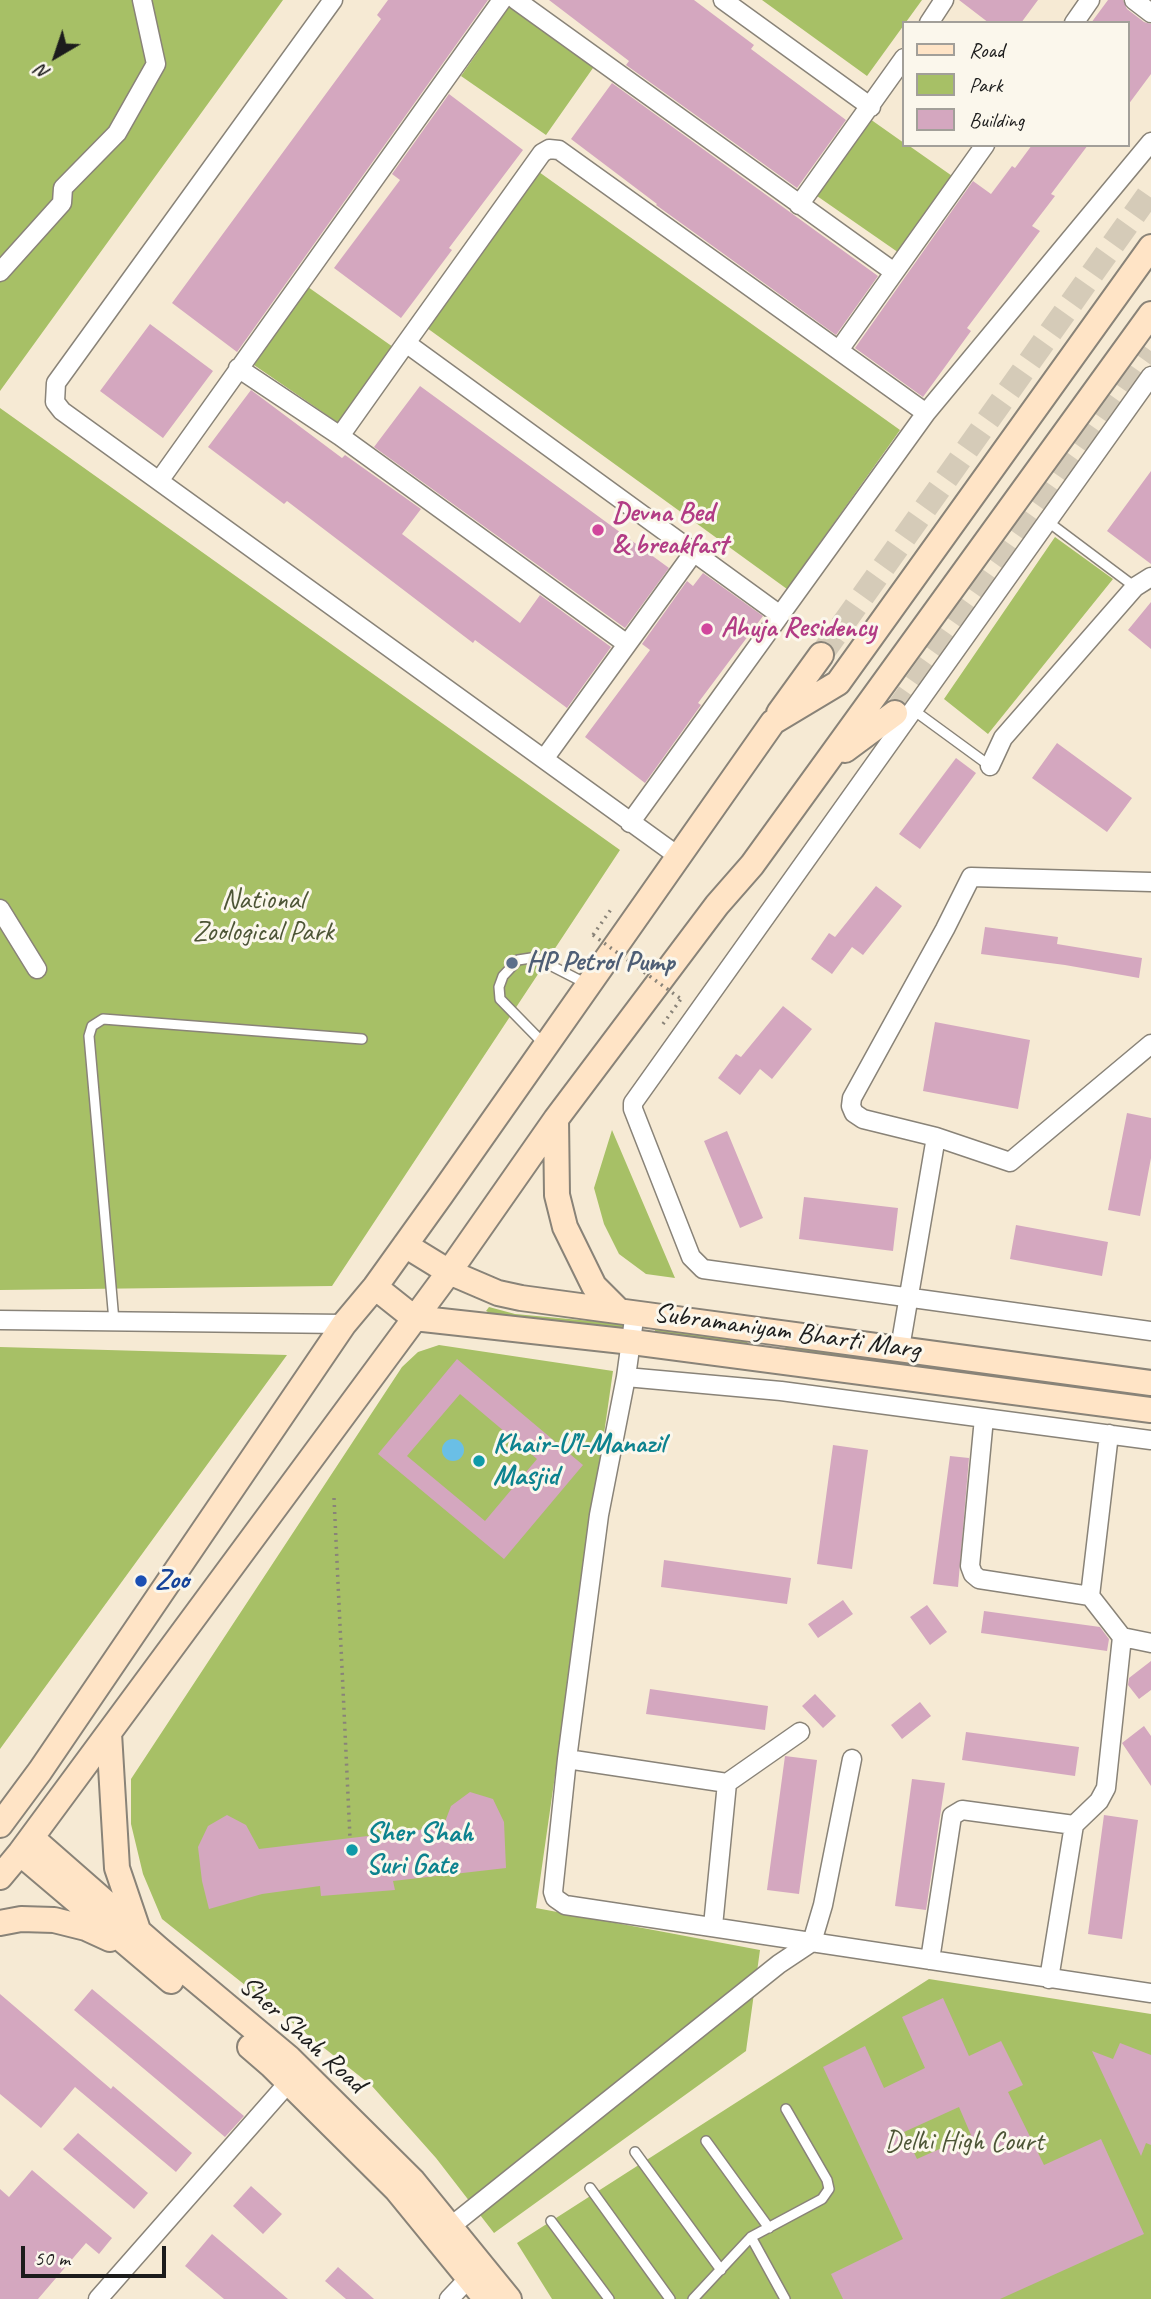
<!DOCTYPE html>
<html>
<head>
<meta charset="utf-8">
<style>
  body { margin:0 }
  #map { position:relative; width:1151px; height:2299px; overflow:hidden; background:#f6ead4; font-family:Caveat,sans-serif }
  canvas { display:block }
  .legend { position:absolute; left:902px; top:21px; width:228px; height:126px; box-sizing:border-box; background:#fbf7ec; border:2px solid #a29f99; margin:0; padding:9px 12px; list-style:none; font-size:21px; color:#1c1c1c }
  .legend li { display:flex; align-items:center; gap:14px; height:35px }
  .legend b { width:35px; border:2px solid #a29f99 }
  .north { position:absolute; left:21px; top:21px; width:70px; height:70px; -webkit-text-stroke:5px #fbf7ec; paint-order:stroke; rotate:219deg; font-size:19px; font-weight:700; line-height:28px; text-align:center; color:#1c1c1c }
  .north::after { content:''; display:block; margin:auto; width:24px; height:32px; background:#1c1c1c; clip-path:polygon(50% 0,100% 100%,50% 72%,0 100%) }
  .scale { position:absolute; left:21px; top:2246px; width:145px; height:32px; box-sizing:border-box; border:4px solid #1c1c1c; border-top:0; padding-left:9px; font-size:21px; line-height:24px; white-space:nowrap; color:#1c1c1c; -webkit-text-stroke:5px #fbf7ec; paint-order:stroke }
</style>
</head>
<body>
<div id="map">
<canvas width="1151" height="2299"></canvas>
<ul class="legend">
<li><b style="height:9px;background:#ffe4c6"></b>Road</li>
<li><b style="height:19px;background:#a7c066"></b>Park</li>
<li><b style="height:19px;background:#d4a7bf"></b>Building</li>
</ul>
<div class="north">N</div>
<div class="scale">50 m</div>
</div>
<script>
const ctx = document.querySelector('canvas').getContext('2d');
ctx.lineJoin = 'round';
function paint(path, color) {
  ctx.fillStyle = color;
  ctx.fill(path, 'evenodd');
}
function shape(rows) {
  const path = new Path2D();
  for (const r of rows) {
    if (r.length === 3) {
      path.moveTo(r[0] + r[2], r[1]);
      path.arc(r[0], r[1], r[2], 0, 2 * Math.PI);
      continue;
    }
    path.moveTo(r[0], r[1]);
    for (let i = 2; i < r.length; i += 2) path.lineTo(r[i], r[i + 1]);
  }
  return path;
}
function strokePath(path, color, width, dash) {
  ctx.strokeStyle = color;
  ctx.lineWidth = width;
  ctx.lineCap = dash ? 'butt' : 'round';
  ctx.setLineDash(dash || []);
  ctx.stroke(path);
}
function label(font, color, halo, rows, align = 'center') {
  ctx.font = font + ' Caveat,sans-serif';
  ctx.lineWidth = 6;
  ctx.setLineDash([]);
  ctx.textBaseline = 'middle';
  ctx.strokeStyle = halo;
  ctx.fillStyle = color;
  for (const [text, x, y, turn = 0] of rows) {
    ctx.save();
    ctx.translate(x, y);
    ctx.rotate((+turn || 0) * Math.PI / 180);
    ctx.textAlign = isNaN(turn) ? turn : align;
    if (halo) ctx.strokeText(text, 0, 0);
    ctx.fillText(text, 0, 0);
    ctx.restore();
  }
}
paint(shape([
  [0,0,283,0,0,391],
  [514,0,600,58,546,135,461,76],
  [762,0,922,0,867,76],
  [870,119,904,143,904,145,908,145,955,178,902,255,817,196],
  [539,172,900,430,787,589,427,328],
  [308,287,393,347,340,424,254,365],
  [0,408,620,850,332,1286,0,1290],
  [1055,537,1113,579,988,734,944,699],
  [612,1130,675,1278,646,1274,619,1254,604,1224,594,1188],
  [489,1307,515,1314,623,1324,626,1326,626,1329,500,1318,486,1311],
  [655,1327,748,1338,747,1346,655,1335],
  [786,1343,1151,1391,1151,1401,785,1350],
  [439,1345,613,1371,536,1908,760,1950,746,2051,494,2233,436,2158,372,2086,162,1919,143,1874,131,1824,131,1779,402,1367,418,1352],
  [0,1347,287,1355,0,1749],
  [929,1979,1151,2014,1151,2299,552,2299,517,2243]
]), '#a7c066');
paint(shape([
  [453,1450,11]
]), '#6abfe6');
paint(shape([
  [388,0,488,0,237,352,172,303,381,19,377,15],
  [549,0,694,0,754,45,751,49,846,120,797,188,626,65,629,61],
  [959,0,1038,0,1021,23,989,23],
  [1108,0,1123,0,1127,9,1144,22,1151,24,1151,74,1128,105,1128,23,1091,23],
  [612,83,878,276,836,335,656,205,657,204,571,139],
  [449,94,523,150,449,248,452,250,401,318,334,268,400,180,392,174],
  [1032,145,1088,145,1051,194,1055,196,1032,226,1040,231,967,328,971,331,923,397,855,348,973,181,991,194,1012,166,1015,168],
  [150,324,213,371,163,438,100,391],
  [420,386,669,568,625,628,374,447],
  [251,390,342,458,345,455,421,509,402,534,520,623,540,595,611,647,567,708,475,640,473,643,287,501,284,504,208,447],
  [1151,471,1151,564,1107,531],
  [703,573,763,616,698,703,701,705,645,783,585,737,650,650,642,644,687,581,693,586],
  [1151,602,1151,649,1128,630],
  [1057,743,1132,798,1107,832,1032,778],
  [956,758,976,773,920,849,899,834],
  [876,886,902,906,863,955,852,947,832,974,811,959,829,933,835,937],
  [985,927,1058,937,1057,944,1142,958,1139,978,1065,965,981,954],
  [783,1006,812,1029,772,1079,760,1069,740,1095,718,1078,736,1054,741,1057],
  [935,1022,1030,1040,1018,1109,923,1091],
  [1127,1113,1151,1118,1151,1158,1140,1216,1108,1210],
  [727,1131,763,1218,740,1228,704,1141],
  [804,1197,898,1208,893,1251,799,1239],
  [1016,1225,1108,1242,1102,1276,1010,1259],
  [457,1359,583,1465,504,1559,378,1454],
  [460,1394,537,1459,485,1521,407,1456],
  [833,1445,868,1450,852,1569,817,1564],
  [950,1456,969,1458,958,1587,933,1584],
  [664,1560,791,1578,787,1604,661,1587],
  [843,1600,853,1614,818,1638,808,1624],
  [927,1605,947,1632,930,1645,910,1617],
  [984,1611,1100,1627,1109,1639,1107,1651,981,1633],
  [1151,1661,1151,1690,1139,1699,1128,1685,1129,1678],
  [650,1689,768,1706,765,1730,646,1714],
  [815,1694,836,1716,823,1728,802,1706],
  [920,1702,931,1716,902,1739,891,1725],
  [1144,1726,1151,1736,1151,1786,1122,1743],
  [966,1732,1079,1747,1075,1776,962,1760],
  [785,1756,817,1760,799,1894,767,1890],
  [912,1779,945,1783,926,1910,895,1906],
  [470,1792,493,1799,504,1822,506,1868,393,1881,395,1890,321,1896,320,1886,262,1894,209,1909,202,1881,198,1847,208,1826,227,1815,246,1825,259,1849,443,1827,451,1806],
  [1104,1815,1138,1820,1122,1939,1088,1934],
  [92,1989,244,2116,225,2137,74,2010],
  [0,1994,111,2089,113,2086,192,2153,176,2172,75,2087,41,2128,0,2094],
  [943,1998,969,2056,1001,2041,1023,2085,1008,2092,1044,2165,1101,2139,1144,2234,1000,2299,843,2299,831,2274,903,2239,823,2067,865,2046,884,2088,925,2068,902,2017],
  [959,2107,971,2135,917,2159,904,2132],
  [1120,2043,1151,2055,1151,2145,1146,2143,1141,2156,1092,2051,1113,2059],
  [78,2133,148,2193,134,2209,63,2149],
  [32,2170,112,2238,99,2254,86,2243,38,2299,0,2299,0,2189,9,2197],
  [251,2186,282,2214,263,2234,233,2206],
  [212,2234,288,2299,224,2299,185,2266],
  [338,2267,374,2299,346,2299,325,2281]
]), '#d4a7bf');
strokePath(shape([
  [821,655,1151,191],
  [895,713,1151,351]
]), '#d5cbb8', 24, [24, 12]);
const lane = shape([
  [1047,521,1135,587],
  [912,709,990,766],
  [544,1044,500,999,499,987,503,976,518,960,531,958,540,960,587,984],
  [114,1321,89,1036,92,1026,103,1019,362,1039],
  [706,2141,769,2228],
  [635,2152,721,2270],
  [590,2188,670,2299],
  [551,2221,609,2299],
  [693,2299,751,2237],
  [785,2299,751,2237,822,2199,829,2189,827,2180,786,2109]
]);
const street = shape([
  [333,0,56,383,55,402,62,411,678,856],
  [516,0,894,272],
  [723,0,871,107],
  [1134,0,1151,13],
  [929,23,944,0],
  [1074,23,1090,0],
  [799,205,904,58],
  [0,272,62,203,63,188,117,133,156,64,142,0],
  [839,350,985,145],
  [238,368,340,436,627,644],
  [1151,376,633,1103,633,1109,691,1257,703,1269,1151,1331],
  [340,436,406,343],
  [159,481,502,0],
  [780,615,406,343,542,153,549,149,559,150,926,413],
  [544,759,694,552],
  [990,766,1003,738,1135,587,1151,577],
  [630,823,926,413,1151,142],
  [1151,882,971,877,945,929,852,1098,851,1106,854,1113,863,1119,936,1137,1010,1162,1151,1044],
  [0,909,37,969],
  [635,1312,626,1377,599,1515,567,1759,553,1892,555,1898,565,1905,1151,1993],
  [0,1320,344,1324],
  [900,1348,936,1137],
  [626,1377,781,1391,1151,1440],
  [984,1418,970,1566,973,1574,979,1579,1090,1596,1109,1434],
  [1122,1637,1151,1643],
  [567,1759,727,1783,713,1926],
  [727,1783,800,1732],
  [1074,1825,1099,1801,1106,1788,1122,1637,1090,1596],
  [930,1960,952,1816,962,1810,1074,1825,1049,1979],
  [450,2227,779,1964,812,1942,823,1905,852,1759],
  [98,2299,289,2082],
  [449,2299,469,2278]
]);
const secondary = shape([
  [779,713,821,655],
  [845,750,895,713],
  [556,1119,557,1195,565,1227,594,1286,619,1311],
  [405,1245,449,1272,498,1293,521,1298,1151,1383],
  [375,1287,414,1318],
  [414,1318,632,1342,1151,1410],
  [109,1733,117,1868,137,1927],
  [0,1825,40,1771,344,1324,375,1287,441,1195,773,722,838,683,1151,247],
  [32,1838,161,1951,289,2058,413,2181,509,2299],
  [20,1853,171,1981],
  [0,1877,20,1853,449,1272,556,1119,717,905,752,865,1151,314],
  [0,1923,21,1919,54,1920,86,1928,110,1939],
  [250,2047,272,2066,396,2189,486,2299]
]);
strokePath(lane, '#898378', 12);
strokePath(street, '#898378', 21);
strokePath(secondary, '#898378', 28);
strokePath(shape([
  [593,935,612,908],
  [663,1024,681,999],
  [334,1498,350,1838]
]), '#898378', 3.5, [2, 5]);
strokePath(lane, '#fff', 9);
strokePath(street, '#fff', 18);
strokePath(secondary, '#ffe4c6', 24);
strokePath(shape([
  [593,935,681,999]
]), '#898378', 3.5, [2, 5]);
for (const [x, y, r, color] of [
  [598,530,7,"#d1479c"],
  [707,629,7,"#d1479c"],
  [512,963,7,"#5c6f8a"],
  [479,1461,7,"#0f9aa8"],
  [141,1581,7,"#1a4fb4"],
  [352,1850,7,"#0f9aa8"]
]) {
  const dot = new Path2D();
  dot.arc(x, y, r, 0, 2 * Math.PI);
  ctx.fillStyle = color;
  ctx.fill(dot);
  strokePath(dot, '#fbf7ec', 2.5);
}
label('bold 28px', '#b23c85', '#fbf7ec', [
  ["Devna Bed",612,514],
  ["& breakfast",612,546],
  ["Ahuja Residency",721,629]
], 'left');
label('28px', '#4d5536', '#fbf7ec', [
  ["National",263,901],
  ["Zoological Park",263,933],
  ["Delhi High Court",964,2143]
]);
label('bold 28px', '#4e5e75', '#fbf7ec', [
  ["HP Petrol Pump",526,963]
], 'left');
label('28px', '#1c1c1c', '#fbf7ec', [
  ["Subramaniyam Bharti Marg",787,1332,8],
  ["Sher Shah Road",302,2035,42]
]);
label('bold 28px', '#0d838f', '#fbf7ec', [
  ["Khair-U’l-Manazil",493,1445],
  ["Masjid",493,1477],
  ["Sher Shah",366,1834],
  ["Suri Gate",366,1866]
], 'left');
label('bold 28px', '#164399', '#fbf7ec', [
  ["Zoo",155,1581]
], 'left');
</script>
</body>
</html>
